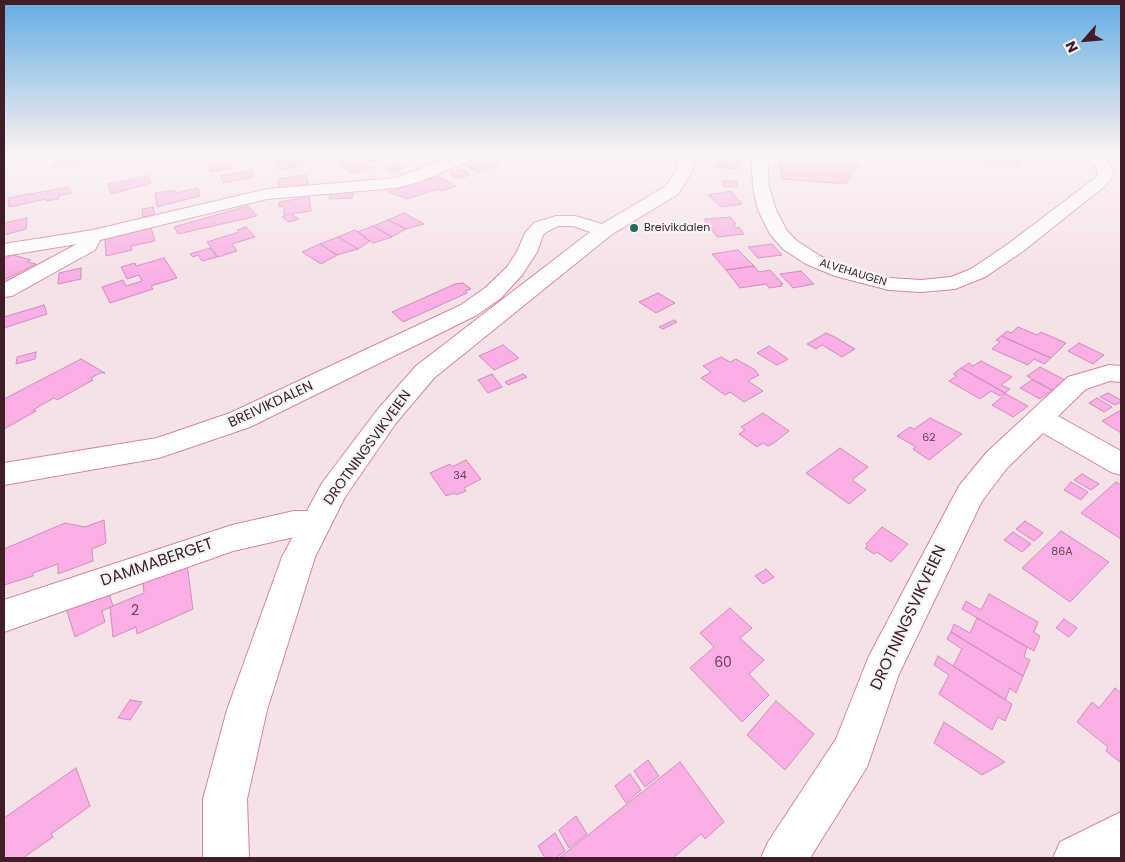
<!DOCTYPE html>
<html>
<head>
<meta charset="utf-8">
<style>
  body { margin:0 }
  #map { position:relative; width:1125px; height:862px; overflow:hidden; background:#f5e2e7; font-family:Poppins,sans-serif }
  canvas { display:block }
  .frame { position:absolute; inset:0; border:5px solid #3f1e2a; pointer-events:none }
  .north { position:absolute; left:1060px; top:15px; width:50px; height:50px; -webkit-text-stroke:4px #f5f5f5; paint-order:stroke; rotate:243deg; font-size:14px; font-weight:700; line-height:20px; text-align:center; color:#3f1e2a }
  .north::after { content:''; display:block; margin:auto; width:18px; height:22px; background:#3f1e2a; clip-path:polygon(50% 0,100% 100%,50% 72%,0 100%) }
</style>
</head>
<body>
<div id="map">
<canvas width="1125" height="862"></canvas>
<div class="frame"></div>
<div class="north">N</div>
</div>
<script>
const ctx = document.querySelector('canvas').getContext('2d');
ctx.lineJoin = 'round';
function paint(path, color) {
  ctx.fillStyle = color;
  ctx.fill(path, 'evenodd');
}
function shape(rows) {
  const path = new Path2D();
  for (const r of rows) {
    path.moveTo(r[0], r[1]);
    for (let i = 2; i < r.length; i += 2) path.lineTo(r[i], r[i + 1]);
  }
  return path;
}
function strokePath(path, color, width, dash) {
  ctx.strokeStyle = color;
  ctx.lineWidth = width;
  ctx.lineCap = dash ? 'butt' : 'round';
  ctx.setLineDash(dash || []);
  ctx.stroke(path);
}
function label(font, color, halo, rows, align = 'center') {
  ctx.font = font + ' Poppins,sans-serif';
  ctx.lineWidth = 4.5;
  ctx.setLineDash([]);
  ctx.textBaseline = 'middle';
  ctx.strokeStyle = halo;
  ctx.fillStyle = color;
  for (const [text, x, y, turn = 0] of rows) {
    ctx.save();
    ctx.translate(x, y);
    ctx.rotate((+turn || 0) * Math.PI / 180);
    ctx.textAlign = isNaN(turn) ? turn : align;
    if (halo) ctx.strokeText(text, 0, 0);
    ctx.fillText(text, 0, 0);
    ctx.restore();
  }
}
const building = shape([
  [83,154,114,154,113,157,54,166,58,158,83,154],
  [366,154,380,154,385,157,364,164,371,168,353,173,336,163,366,154],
  [779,154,842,154,845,162,858,165,846,184,782,179,779,154],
  [964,154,1019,154,1024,159,1019,165,1002,166,977,161,964,154],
  [301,157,306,165,280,170,275,162,301,157],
  [717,157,738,158,738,169,717,167,717,157],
  [489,159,500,164,479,172,467,167,489,159],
  [230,162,232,168,211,172,209,165,230,162],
  [400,165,404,168,390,172,386,169,400,165],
  [461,169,470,175,458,179,449,173,461,169],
  [251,170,254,177,223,183,221,176,251,170],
  [306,175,308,184,279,188,278,179,306,175],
  [148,176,151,183,111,194,108,184,148,176],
  [438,176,456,186,442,191,438,189,407,199,389,192,438,176],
  [722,181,736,181,738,187,724,187,722,181],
  [68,187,71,193,58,196,59,199,46,201,46,199,9,207,8,198,68,187],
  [198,188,200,196,157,207,155,193,176,190,176,193,198,188],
  [354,190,352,198,329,199,331,191,354,190],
  [731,191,742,204,721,207,708,195,731,191],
  [309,197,311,211,291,214,299,219,289,222,282,217,289,214,284,215,284,206,279,207,279,202,309,197],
  [248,206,257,216,178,234,174,227,248,206],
  [153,207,155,215,143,217,142,209,153,207],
  [404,213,424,224,406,229,388,220,404,213],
  [730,217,736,224,733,224,736,228,739,227,744,234,717,237,704,219,730,217],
  [27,218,26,229,4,235,4,223,27,218],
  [388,220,406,229,392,237,373,226,388,220],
  [373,226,392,237,373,243,357,232,373,226],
  [246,227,255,237,232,244,237,251,218,257,207,242,239,232,237,230,246,227],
  [151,228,155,241,131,246,132,250,106,256,105,239,151,228],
  [355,230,366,237,364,238,370,241,358,249,338,237,355,230],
  [338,237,358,249,337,255,320,244,338,237],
  [320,244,337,255,321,264,302,252,320,244],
  [772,244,782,255,758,258,748,247,772,244],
  [210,248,217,257,202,261,198,255,193,257,190,254,210,248],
  [738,250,754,266,726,270,712,254,738,250],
  [13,255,31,260,27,262,36,264,4,280,4,259,13,255],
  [164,258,177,278,151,286,153,289,110,303,102,287,123,280,126,286,142,281,139,275,127,279,121,267,135,263,136,266,164,258],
  [754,266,759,272,770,270,783,284,780,284,782,286,769,288,766,284,740,288,726,270,754,266],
  [81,268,81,279,58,284,59,273,81,268],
  [801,271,814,284,793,288,780,274,801,271],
  [463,283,471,289,465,291,467,293,403,322,392,312,455,284,463,283],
  [658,293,675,303,656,313,639,302,658,293],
  [44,305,47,314,4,328,4,317,44,305],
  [674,320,677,322,663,329,659,327,674,320],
  [1018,327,1037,335,1041,332,1066,343,1051,358,1001,336,1007,331,1011,333,1018,327],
  [826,333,835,337,855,349,842,357,822,345,816,349,807,344,826,333],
  [1001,336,1051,358,1044,364,1034,359,1028,365,992,349,1000,342,996,340,1001,336],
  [1079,343,1104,355,1093,364,1068,351,1079,343],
  [503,345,519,358,494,370,479,356,503,345],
  [769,346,788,359,777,365,757,353,769,346],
  [36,352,35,359,16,364,17,357,36,352],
  [721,357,730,362,736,359,755,370,759,375,748,381,763,391,744,402,730,392,725,395,701,378,711,372,703,366,721,357],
  [81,359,105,373,100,373,91,378,93,380,57,400,54,398,33,410,36,411,4,429,4,399,81,359],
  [981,361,1012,377,1001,385,1010,389,1005,393,961,368,969,363,973,366,981,361],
  [1040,367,1065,380,1052,390,1027,376,1040,367],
  [961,368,1005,393,1000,396,991,391,980,399,949,381,957,376,953,374,961,368],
  [492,374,502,387,488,393,478,380,492,374],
  [523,374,527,377,508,385,505,382,523,374],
  [1032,380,1052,390,1040,399,1020,388,1032,380],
  [1108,393,1121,400,1121,402,1115,405,1100,397,1108,393],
  [1006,394,1028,406,1013,417,992,405,1006,394],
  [1097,398,1112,407,1104,412,1089,403,1097,398],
  [1121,410,1121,433,1102,421,1121,410],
  [763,413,789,431,774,443,768,446,763,443,757,447,739,434,745,430,741,427,763,413],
  [930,418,962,434,929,460,913,449,916,447,897,436,910,427,914,429,930,418],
  [840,448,868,467,852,480,866,490,849,504,806,473,840,448],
  [466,460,481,479,464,488,466,491,456,495,454,493,446,496,430,473,450,464,452,467,466,460],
  [1082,474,1099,484,1091,490,1074,480,1082,474],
  [1071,482,1088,492,1081,500,1064,490,1071,482],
  [1116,482,1121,485,1121,539,1081,513,1116,482],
  [104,520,106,543,92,549,93,561,58,574,58,564,33,573,33,576,4,585,4,549,65,523,85,527,104,520],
  [1025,521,1043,533,1034,541,1016,529,1025,521],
  [882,527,908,544,891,562,877,552,874,554,865,548,868,546,866,544,882,527],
  [1061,531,1109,562,1070,602,1022,568,1061,531],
  [1013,532,1031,544,1022,552,1004,540,1013,532],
  [187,564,193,609,137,634,136,627,113,637,110,607,144,593,143,582,187,564],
  [766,569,774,577,763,584,755,576,766,569],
  [106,584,113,606,102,611,105,622,75,637,65,605,106,584],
  [989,594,1038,622,1034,632,1040,636,1034,651,962,609,966,601,981,610,989,594],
  [730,608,752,628,740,638,764,660,749,674,769,695,742,722,690,668,714,647,700,633,730,608],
  [977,618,1027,647,1024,657,1030,660,1023,676,951,632,954,624,970,633,977,618],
  [1064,619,1077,628,1069,637,1056,628,1064,619],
  [951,632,1023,676,1016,693,1010,688,1005,700,953,666,962,649,947,639,951,632],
  [938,656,1012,704,1005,721,998,717,992,730,939,694,949,675,934,665,938,656],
  [1115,688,1121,693,1121,763,1106,751,1108,747,1077,722,1092,702,1099,708,1115,688],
  [130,700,142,702,130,720,118,718,130,700],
  [776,701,814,734,785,770,747,735,776,701],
  [944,722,1005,762,982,775,934,743,944,722],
  [648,760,659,776,645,787,634,771,648,760],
  [680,762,724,822,705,839,701,834,673,858,559,858,680,762],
  [76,768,90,806,51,834,53,837,23,858,4,858,4,818,76,768],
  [630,774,641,790,626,803,615,786,630,774],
  [576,816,587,834,569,848,559,830,576,816],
  [555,833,565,851,556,858,545,858,538,846,555,833]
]);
paint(building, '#f9afe4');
strokePath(building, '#d28bbe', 1);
const minor = shape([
  [459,154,480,154,478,157,419,182,396,188,267,199,100,240,95,250,12,296,4,297,4,283,77,244,4,256,4,244,93,230,267,189,396,178,459,154],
  [751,154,767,154,769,187,776,210,787,231,797,241,820,256,849,268,889,278,921,280,951,277,971,269,1008,244,1094,179,1098,174,1096,168,1083,154,1099,154,1109,163,1114,174,1106,185,1022,252,985,277,955,289,921,292,889,290,835,276,806,264,783,249,770,234,758,210,753,187,751,154],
  [1109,365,1121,366,1121,382,1110,381,1086,389,1058,416,1121,451,1121,475,1111,472,1043,433,1007,468,982,501,899,674,867,767,810,858,761,858,768,842,836,739,869,656,959,486,987,452,1068,377,1109,365],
  [294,511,315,511,326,515,331,524,326,533,315,537,294,537,233,551,4,632,4,600,232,525,294,511],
  [1121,812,1121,858,1053,858,1060,842,1121,812]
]);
const major = shape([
  [679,154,695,154,692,172,678,194,611,235,434,378,396,423,345,497,315,557,267,710,247,799,249,858,203,858,203,799,227,710,282,557,322,483,378,409,416,366,590,232,573,226,558,226,548,231,543,235,537,252,522,275,501,298,477,315,250,427,159,458,4,485,4,463,157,438,230,413,461,305,485,288,507,267,517,252,525,233,534,223,556,216,575,216,602,224,666,186,676,172,679,154]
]);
strokePath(minor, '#d885a2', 2);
strokePath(major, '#d885a2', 2);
paint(minor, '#fff');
paint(major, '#fff');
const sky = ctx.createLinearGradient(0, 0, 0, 275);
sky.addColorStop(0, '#65ace1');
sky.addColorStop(0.56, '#faf2f4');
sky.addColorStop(1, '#faf2f400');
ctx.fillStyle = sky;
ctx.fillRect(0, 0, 1125, 275);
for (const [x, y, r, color] of [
  [634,228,5,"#276b5e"]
]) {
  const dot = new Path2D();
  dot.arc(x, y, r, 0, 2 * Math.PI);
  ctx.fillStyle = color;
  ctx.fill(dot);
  strokePath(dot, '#f5f5f5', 2);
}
label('11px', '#3f1e2a', '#f5f5f5', [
  ["Breivikdalen",644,228]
], 'left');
label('11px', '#3f1e2a', '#f5f5f5', [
  ["ALVEHAUGEN",853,273,17]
]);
label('11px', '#6e4258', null, [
  ["62",929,438],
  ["34",460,476],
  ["86A",1062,552]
]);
label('14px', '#3f1e2a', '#f5f5f5', [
  ["BREIVIKDALEN",271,405,-25],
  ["DROTNINGSVIKVEIEN",368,448,-54]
]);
label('14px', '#6e4258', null, [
  ["2",135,611],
  ["60",723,663]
]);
label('16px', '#3f1e2a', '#f5f5f5', [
  ["DAMMABERGET",157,563,-19],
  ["DROTNINGSVIKVEIEN",909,618,-65]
]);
</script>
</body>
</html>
